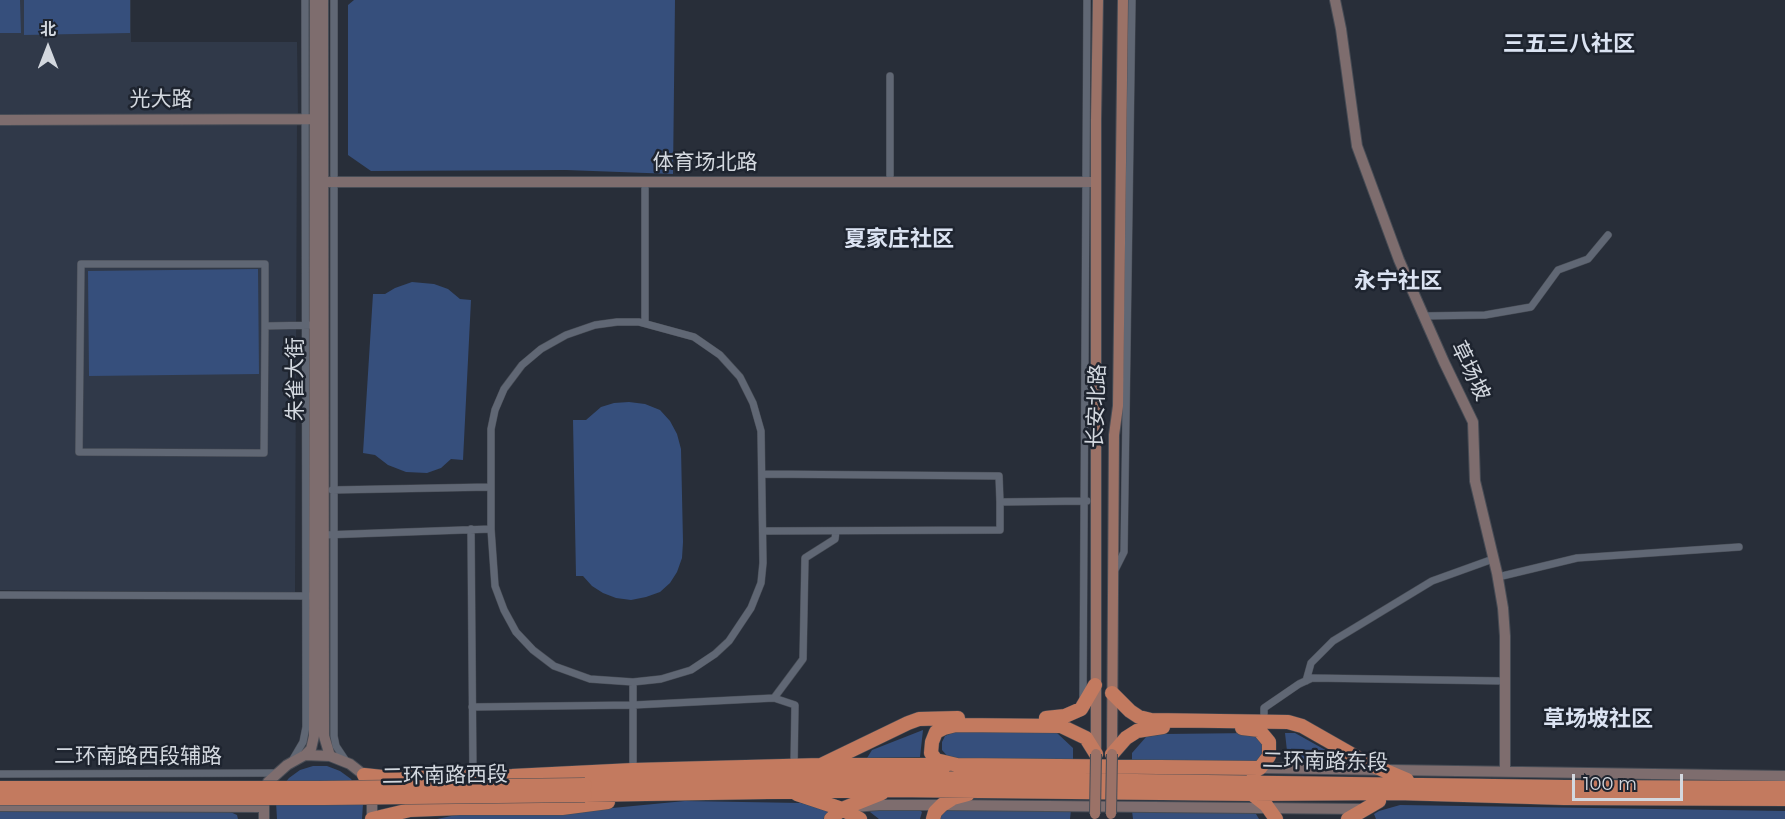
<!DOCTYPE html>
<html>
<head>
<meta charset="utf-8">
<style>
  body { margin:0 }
  #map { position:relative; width:1785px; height:819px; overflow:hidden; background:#282e39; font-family:Montserrat,"Noto Sans SC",sans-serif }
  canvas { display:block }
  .north { position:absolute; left:18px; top:18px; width:60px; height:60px; -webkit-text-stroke:4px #1e242f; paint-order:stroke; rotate:0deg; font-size:16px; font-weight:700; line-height:24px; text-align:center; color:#d3d8df }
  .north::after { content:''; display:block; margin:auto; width:21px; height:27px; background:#d3d8df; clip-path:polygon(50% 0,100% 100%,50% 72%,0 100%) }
  .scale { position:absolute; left:1572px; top:774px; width:111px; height:27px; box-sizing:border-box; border:3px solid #d3d8df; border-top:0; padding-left:8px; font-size:18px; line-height:21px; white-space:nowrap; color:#d3d8df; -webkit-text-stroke:4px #1e242f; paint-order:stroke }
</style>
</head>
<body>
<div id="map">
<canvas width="1785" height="819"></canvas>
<div class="north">北</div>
<div class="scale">100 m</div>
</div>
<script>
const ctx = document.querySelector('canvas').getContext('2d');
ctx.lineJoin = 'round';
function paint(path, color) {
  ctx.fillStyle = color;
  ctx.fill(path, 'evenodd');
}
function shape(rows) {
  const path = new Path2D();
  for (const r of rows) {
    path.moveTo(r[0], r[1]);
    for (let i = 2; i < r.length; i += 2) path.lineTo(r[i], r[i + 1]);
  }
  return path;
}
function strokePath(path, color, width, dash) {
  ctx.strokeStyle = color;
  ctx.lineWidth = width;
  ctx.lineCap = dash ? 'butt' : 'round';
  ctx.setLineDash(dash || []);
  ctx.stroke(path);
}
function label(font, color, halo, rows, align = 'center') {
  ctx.font = font + ' Montserrat,"Noto Sans SC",sans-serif';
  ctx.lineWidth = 5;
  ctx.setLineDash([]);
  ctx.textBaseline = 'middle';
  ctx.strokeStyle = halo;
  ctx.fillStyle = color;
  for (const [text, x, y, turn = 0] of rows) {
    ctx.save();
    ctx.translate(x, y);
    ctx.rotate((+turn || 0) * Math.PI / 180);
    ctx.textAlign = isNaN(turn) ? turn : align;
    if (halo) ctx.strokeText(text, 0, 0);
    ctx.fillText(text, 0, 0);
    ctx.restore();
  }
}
paint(shape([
  [0,0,131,0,131,42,297,42,298,116,0,116],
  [297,123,295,593,0,590,0,124]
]), '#303949');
paint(shape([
  [0,0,20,0,21,33,0,33],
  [24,0,130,0,130,33,24,35],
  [354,0,675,0,673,174,566,170,371,171,348,155,348,5],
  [258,269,259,374,89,376,88,271],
  [412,282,434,284,448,289,460,299,471,300,463,460,451,459,441,468,427,473,406,472,388,465,375,455,363,453,373,294,385,294,395,288],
  [629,402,645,404,660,410,670,421,677,434,681,449,683,542,682,558,677,572,670,583,660,592,646,597,631,600,616,598,603,593,592,586,583,576,576,576,573,420,586,420,601,407,614,403],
  [923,730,920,757,867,758,872,750],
  [959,730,1057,733,1073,748,1073,760,950,759,942,750,942,742,945,736],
  [1252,733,1266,746,1259,762,1132,762,1132,753,1146,737,1164,734],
  [1285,733,1295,733,1338,757,1338,761,1289,761,1286,759,1285,755,1287,751],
  [313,766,327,766,340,771,351,779,359,790,363,804,362,819,277,819,276,802,280,789,289,778,300,770],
  [685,801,801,803,834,811,823,819,437,819,461,814,550,814],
  [1400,805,1785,811,1785,819,1376,819,1374,814,1379,811],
  [950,808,1071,810,1070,819,939,819,942,812],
  [0,809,226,810,237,815,238,819,0,819],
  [872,809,918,809,922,812,920,819,879,819,870,812],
  [1132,811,1249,811,1256,814,1259,819,1133,819]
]), '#364f7c');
const street = shape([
  [334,0,334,736,336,746,346,761],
  [890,76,890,182],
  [645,182,645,323],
  [1423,316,1485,315,1531,307,1558,270,1588,259,1608,235],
  [617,322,639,322,694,337,720,355,740,377,753,403,761,431,763,563,761,583,751,608,729,641,715,654,691,670,661,679,633,682,590,679,554,666,533,650,516,632,504,610,495,586,491,529,491,429,495,410,504,389,522,365,541,349,566,335,595,325,617,322],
  [265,326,264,453,79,452,81,264,265,264,265,326,315,325],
  [762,474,999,476,1000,502,1087,501],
  [332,490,490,487],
  [471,529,473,776],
  [764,531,1000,530,1000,502],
  [323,535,491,529],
  [1114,572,1124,552,1132,0],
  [1498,577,1577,558,1739,547],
  [0,595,310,596],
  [1306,681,1311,663,1333,641,1432,581,1493,559],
  [633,682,633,770],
  [774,698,795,705,794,766],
  [1083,699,1087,0],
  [472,707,634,705,774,698,803,659,805,558,835,539,836,531],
  [1264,722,1264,708,1299,684,1312,678,1505,681],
  [293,759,303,742,306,727,305,0],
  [0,774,277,773]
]);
const secondary = shape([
  [323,0,324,736,330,756],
  [1335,0,1341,29,1357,146,1399,260,1444,362,1473,422,1475,481,1497,573,1503,608,1505,636,1505,771],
  [0,120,320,119],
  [315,182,1096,182],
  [305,755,311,749,314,736,315,0],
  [1260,768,1785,776],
  [0,806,263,807],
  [854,807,879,805,942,805,1364,809],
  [264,819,264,793,268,782,287,765,305,755,330,756,350,764,364,775,372,792,372,819]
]);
const primary = shape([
  [1096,753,1096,120,1098,0],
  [1112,754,1114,435,1118,406,1123,0]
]);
const highway = shape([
  [1112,693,1130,711,1139,717,1151,720,1288,722,1302,726,1367,763,1407,780],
  [1046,718,1065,716,1081,709,1095,685],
  [1242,728,1259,730,1269,742,1269,756,1260,768,1253,772],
  [1096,754,1086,738,1061,726,956,725,944,728,936,732,932,742,931,753,936,760,957,765,1260,768],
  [1112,754,1126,738,1137,731,1163,727],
  [821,765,908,723,919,719,958,718],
  [836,765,946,765],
  [364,775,392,778,512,776,633,770,821,765,851,774],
  [585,785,711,780,920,778,1565,787,1785,788],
  [797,794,842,809,860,819],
  [1252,794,1266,805,1276,819],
  [585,795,890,790,1252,794,1397,793,1564,798,1785,799],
  [372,819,410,810,460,808,562,808,608,802],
  [831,819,842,809,882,793],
  [933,819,935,812,942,805,953,798,968,794],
  [1348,819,1379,801]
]);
strokePath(street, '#474c55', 8);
strokePath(secondary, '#474c55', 12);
strokePath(primary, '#474c55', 12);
strokePath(highway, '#474c55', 15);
strokePath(street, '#606774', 7);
strokePath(secondary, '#7e6d6e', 10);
strokePath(primary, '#9b7267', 10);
strokePath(highway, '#c37a5f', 14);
const primaryBridge = shape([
  [1095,814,1096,754],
  [1111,814,1112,754]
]);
const highwayBridge = shape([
  [0,788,319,788,585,785],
  [0,798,325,798,585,795]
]);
strokePath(primaryBridge, '#474c55', 12, []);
strokePath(highwayBridge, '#474c55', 15, []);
strokePath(primaryBridge, '#9b7267', 10);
strokePath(highwayBridge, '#c37a5f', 14);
label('21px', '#d3d8df', '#1e242f', [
  ["光大路",161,100],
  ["体育场北路",705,163],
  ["草场坡",1470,371,64],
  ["朱雀大街",296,379,-90],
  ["长安北路",1097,406,-88],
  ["二环南路西段辅路",138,757],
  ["二环南路东段",1325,762,1],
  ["二环南路西段",445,776,-1]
]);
label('bold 22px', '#dbe3f2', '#1e242f', [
  ["三五三八社区",1569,45],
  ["夏家庄社区",899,240],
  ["永宁社区",1398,282],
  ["草场坡社区",1598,720]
]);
</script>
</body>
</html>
